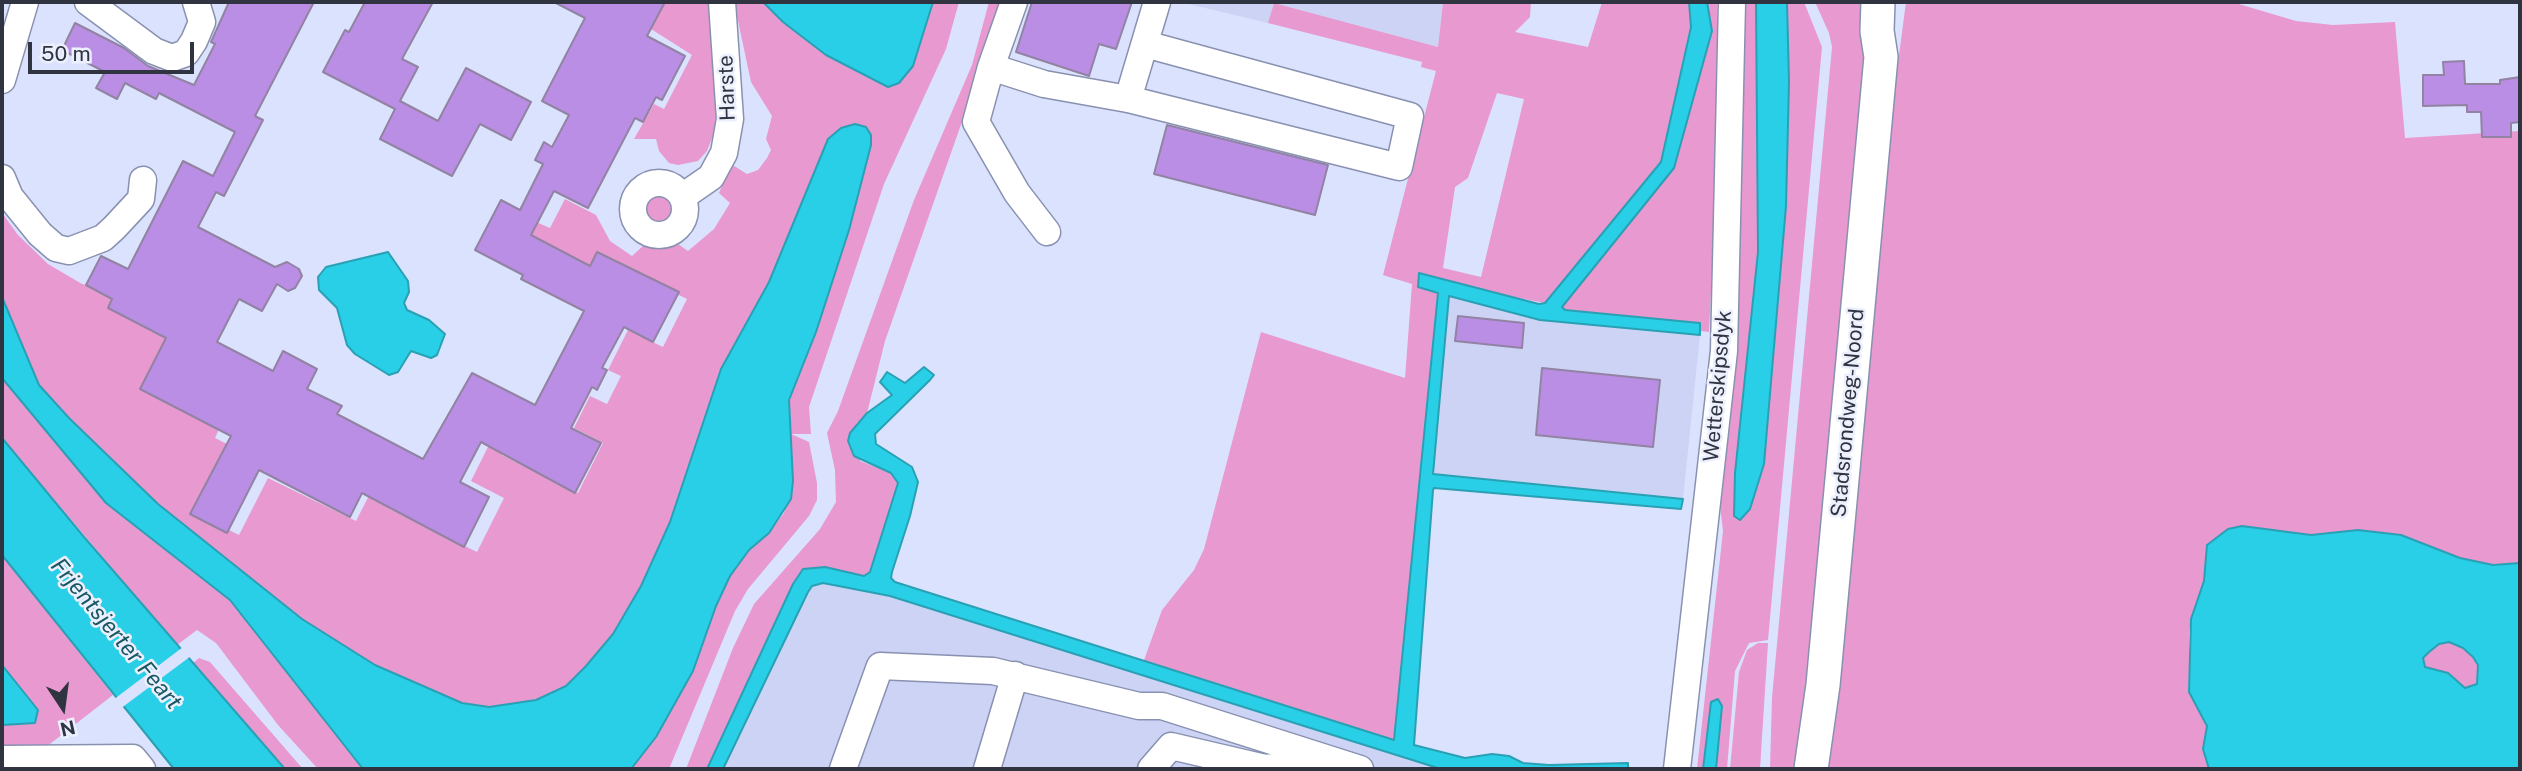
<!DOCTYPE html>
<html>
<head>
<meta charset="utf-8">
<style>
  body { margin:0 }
  #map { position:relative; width:2522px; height:771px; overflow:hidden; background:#dbe2fe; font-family:"Public Sans",sans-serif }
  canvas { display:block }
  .frame { position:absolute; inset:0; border:4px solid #303441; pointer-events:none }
  .north { position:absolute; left:28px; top:673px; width:70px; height:70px; -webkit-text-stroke:5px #ecf0fe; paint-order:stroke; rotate:167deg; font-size:19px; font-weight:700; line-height:28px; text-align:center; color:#303441 }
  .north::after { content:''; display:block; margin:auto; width:24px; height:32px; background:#303441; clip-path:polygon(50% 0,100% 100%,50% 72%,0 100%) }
  .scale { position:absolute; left:28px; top:42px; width:166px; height:32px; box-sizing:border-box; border:4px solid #303441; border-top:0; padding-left:9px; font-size:21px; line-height:24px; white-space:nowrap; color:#303441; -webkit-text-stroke:5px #ecf0fe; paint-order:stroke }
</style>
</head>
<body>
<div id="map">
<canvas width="2522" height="771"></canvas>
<div class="frame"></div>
<div class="north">N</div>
<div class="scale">50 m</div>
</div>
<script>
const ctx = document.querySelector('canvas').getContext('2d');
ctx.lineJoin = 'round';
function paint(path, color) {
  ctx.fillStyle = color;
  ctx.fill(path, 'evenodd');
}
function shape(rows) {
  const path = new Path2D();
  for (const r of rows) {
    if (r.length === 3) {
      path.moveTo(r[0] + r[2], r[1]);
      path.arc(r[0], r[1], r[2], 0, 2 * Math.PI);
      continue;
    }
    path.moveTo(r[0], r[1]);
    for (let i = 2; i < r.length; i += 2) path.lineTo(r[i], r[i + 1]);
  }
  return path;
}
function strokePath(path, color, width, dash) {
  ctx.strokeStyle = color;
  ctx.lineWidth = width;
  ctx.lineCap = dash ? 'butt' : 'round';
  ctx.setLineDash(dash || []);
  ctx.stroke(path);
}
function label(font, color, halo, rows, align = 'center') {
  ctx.font = font + ' "Public Sans",sans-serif';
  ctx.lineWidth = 5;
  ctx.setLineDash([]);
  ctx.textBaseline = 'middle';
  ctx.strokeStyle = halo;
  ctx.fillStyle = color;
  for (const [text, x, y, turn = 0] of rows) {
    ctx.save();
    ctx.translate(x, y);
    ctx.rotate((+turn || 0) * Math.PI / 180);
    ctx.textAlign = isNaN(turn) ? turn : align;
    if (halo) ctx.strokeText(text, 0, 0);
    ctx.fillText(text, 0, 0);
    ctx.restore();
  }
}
paint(shape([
  [1180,2,1443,2,1438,47,1274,3,1268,23],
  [1449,296,1540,320,1700,335,1683,499,1433,474],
  [823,583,890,596,1441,769,723,769,808,592,812,586]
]), '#ccd3f5');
paint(shape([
  [665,2,711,2,717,90,715,130,707,151,698,161,678,165,669,163,659,151,656,139,634,139,654,104,664,109,692,55,651,29],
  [734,2,763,2,783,22,913,66,933,2,959,2,946,49,884,184,809,407,811,434,791,434,809,442,817,483,817,500,809,516,748,589,735,611,669,769,631,769,656,737,693,671,716,606,730,576,749,550,769,533,784,513,793,481,789,400,816,332,849,230,871,145,828,139,769,282,721,369,670,522,641,586,613,634,586,666,566,686,536,700,488,707,462,703,375,665,302,619,158,504,69,418,39,385,2,297,2,213,18,235,48,264,82,284,98,288,201,292,151,395,219,429,215,438,235,448,201,516,239,535,268,478,356,521,378,478,400,488,390,509,477,552,504,498,471,481,494,435,508,442,502,455,578,493,603,443,574,428,590,396,607,404,621,376,608,370,628,330,663,347,687,299,602,257,595,269,529,237,536,222,550,228,565,199,596,215,610,241,632,256,643,246,657,249,678,244,688,251,714,229,730,203,719,193,731,164,747,174,758,170,767,158,771,150,766,139,772,116,751,82],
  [989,2,1004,2,885,341,867,413,856,424,860,461,891,473,898,483,870,572,864,576,815,567,803,570,793,584,707,769,686,769,733,648,754,604,820,529,836,502,835,470,827,433,838,411,914,200,972,65],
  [1443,2,1531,2,1530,17,1515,32,1588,47,1602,2,1689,2,1692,19,1661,162,1545,303,1493,293,1418,287,1438,293,1395,740,1143,663,1162,610,1194,570,1204,549,1261,332,1405,378,1412,284,1383,275,1436,71,1421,67,1422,62,1268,23,1274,3,1438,47],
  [1497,93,1524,99,1481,277,1443,268,1455,187,1468,178],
  [1707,2,1717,2,1717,168,1709,332,1700,331,1700,323,1565,310,1561,306,1674,168,1712,31],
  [1741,2,1756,2,1758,252,1751,329,1775,307,1786,206,1789,82,1787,2,1804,2,1822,47,1768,640,1749,643,1735,671,1727,769,1716,769,1722,706,1711,702,1703,769,1697,769,1723,531,1719,497],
  [1815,2,1869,2,1867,55,1798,769,1770,769,1772,698,1832,47,1829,33],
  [1906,2,2232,2,2296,21,2333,25,2395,22,2405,138,2520,131,2520,563,2493,565,2459,558,2401,535,2311,535,2242,526,2229,529,2207,545,2204,581,2191,619,2189,633,2189,692,2207,726,2203,749,2209,769,1827,769,1890,124],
  [659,209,14],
  [2,378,106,503,230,600,363,769,318,769,278,725,216,643,197,630,177,645,2,438],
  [2,555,113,695,46,747,2,750,2,725,34,723,38,710,2,665],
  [2449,642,2463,648,2473,657,2478,665,2477,684,2465,688,2448,673,2425,667,2423,658,2429,652,2439,644],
  [1758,643,1768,643,1760,769,1730,769,1739,672,1747,650],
  [199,658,210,662,303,769,285,769,193,663]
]), '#e799d0');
const water = shape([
  [763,2,933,2,913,66,899,83,888,87,826,55,783,22,763,2],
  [1689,2,1707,2,1712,31,1674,168,1562,307,1565,310,1700,323,1700,335,1540,320,1449,296,1433,474,1683,499,1681,509,1434,488,1433,490,1414,745,1465,758,1492,754,1509,756,1523,763,1549,765,1628,763,1628,769,1441,769,890,596,823,583,812,586,808,592,723,769,707,769,793,584,803,569,825,567,864,576,870,572,898,483,891,473,854,456,848,441,850,433,867,413,892,395,880,382,887,372,905,383,924,367,934,375,930,380,875,434,876,444,912,467,918,482,910,516,892,572,891,578,895,582,1394,740,1438,293,1418,287,1419,273,1539,304,1545,303,1661,162,1691,27,1689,2],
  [1756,2,1787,2,1789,82,1786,206,1764,464,1750,509,1740,520,1734,516,1735,473,1758,252,1756,2],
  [855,124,866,127,871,135,871,145,849,230,816,332,789,400,793,481,791,499,769,533,749,550,730,576,716,606,693,671,656,737,631,769,363,769,230,600,106,503,2,378,2,297,39,385,69,418,158,504,302,619,375,665,462,703,489,707,536,700,566,686,586,666,613,634,641,586,670,522,721,369,769,282,828,139,841,128,855,124],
  [388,252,408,281,409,292,404,303,407,310,429,320,445,334,437,355,431,358,411,351,398,372,389,375,355,354,347,345,337,308,319,290,318,277,326,267,388,252],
  [2,438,84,537,285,769,174,769,2,555,2,438],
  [2242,526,2311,535,2358,530,2401,535,2460,558,2493,565,2520,563,2520,769,2209,769,2203,749,2207,726,2189,692,2191,619,2204,581,2207,545,2228,529,2242,526],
  [2449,642,2463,648,2473,657,2478,665,2477,684,2465,688,2448,673,2425,667,2423,658,2429,652,2439,644,2449,642],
  [2,665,38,710,35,723,2,725,2,665],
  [1718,699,1722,706,1716,769,1703,769,1711,702,1718,699]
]);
paint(water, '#28cfe6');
strokePath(water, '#2aa0b4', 2);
paint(shape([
  [183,647,191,656,120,709,113,700]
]), '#dbe2fe');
const building = shape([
  [229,2,314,2,255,116,263,120,224,196,216,192,198,227,275,267,287,262,299,269,302,276,295,288,288,291,277,284,262,311,239,299,217,342,273,371,283,351,317,369,307,389,342,406,337,414,423,459,472,373,535,405,584,311,521,279,523,275,475,250,501,200,520,210,543,164,535,160,544,142,552,147,569,115,542,101,585,18,554,2,665,2,647,36,685,56,662,100,656,97,643,122,635,118,588,208,554,191,531,235,590,266,597,252,679,292,653,342,624,327,602,368,607,370,597,390,592,387,571,428,601,443,575,493,481,442,460,482,489,497,464,547,362,493,350,517,259,470,227,533,190,514,231,436,140,389,166,338,108,308,112,299,86,285,101,256,128,269,183,161,213,176,235,132,159,93,156,99,125,83,117,99,96,88,105,72,62,50,75,23,124,48,148,66,194,85,215,44,211,42,229,2],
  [365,2,433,2,402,59,418,67,400,101,438,121,466,68,531,102,511,140,480,124,452,176,380,139,395,109,323,72,345,30,349,32,365,2],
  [1032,2,1132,2,1116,49,1099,44,1089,76,1016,52,1032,2],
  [2464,61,2465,84,2500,84,2500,80,2520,77,2520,122,2511,123,2511,137,2482,137,2481,112,2467,112,2467,105,2423,106,2423,75,2444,75,2443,62,2464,61],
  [1167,125,1328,165,1315,215,1154,174,1167,125],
  [1458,316,1524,323,1522,348,1455,341,1458,316],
  [1542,368,1660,380,1653,447,1536,435,1542,368]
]);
paint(building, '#b98ee4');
strokePath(building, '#9283a3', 2);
const minor = shape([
  [88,2,154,51,172,58,186,53,194,41,202,22,196,2],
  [1014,2,991,67,1044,84,1128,99,1399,167,1410,116,1145,44],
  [991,67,976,122,1017,193,1047,232],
  [2,80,25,2],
  [1128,99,1157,2],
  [2,178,10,197,40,234,56,248,69,251,103,238,114,228,141,199,143,180],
  [659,209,26],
  [682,197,711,177,724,153,730,119,722,2],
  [1171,746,1265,768,1324,762],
  [2,759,133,758,142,769],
  [843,769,880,666,993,671,1139,706,1162,706,1360,769],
  [987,769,1015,675],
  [1151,769,1171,746],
  [1677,769,1724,351,1732,2]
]);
const major = shape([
  [1811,769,1823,685,1881,57,1877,31,1878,2]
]);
strokePath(minor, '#8991b1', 29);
strokePath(major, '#8991b1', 36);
strokePath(minor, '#fff', 26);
strokePath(major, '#fff', 33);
label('21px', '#303441', '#ecf0fe', [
  ["Harste",727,88,-92],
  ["Wetterskipsdyk",1718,386,-85],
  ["Stadsrondweg-Noord",1848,413,-85]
]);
label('italic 23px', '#195862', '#ecf0fe', [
  ["Frjentsjerter Feart",116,634,50]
]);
</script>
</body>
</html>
